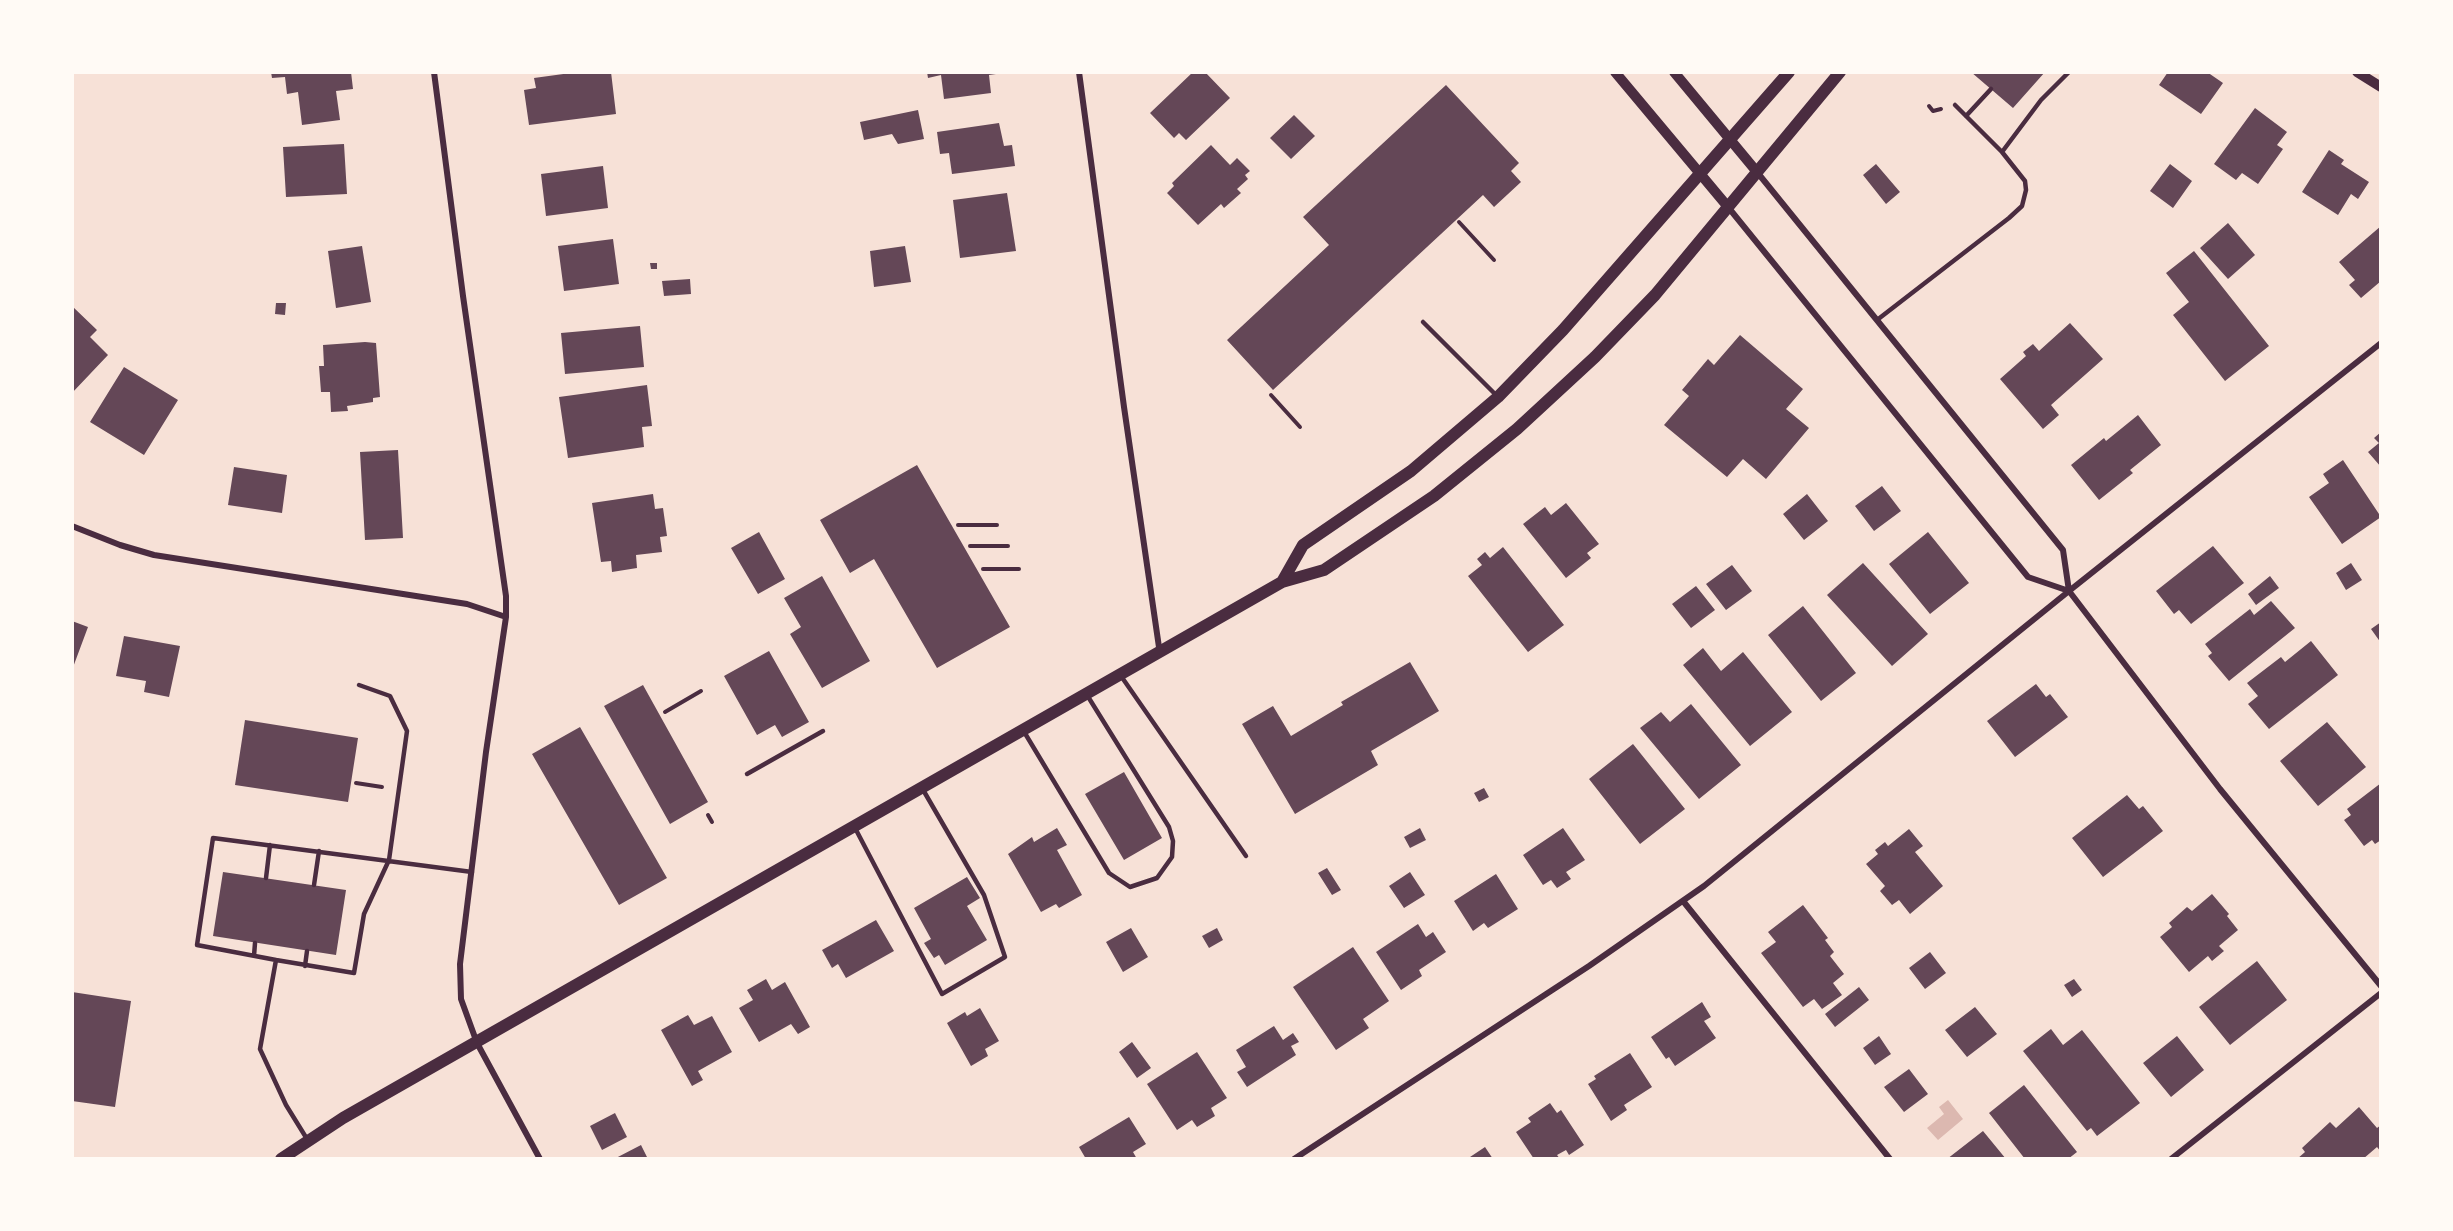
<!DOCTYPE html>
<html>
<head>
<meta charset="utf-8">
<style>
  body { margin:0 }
  #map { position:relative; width:2453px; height:1231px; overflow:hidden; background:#f7e1d7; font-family:"Space Grotesk",sans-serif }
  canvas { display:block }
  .frame { position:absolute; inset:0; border:74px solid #fffaf5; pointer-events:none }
</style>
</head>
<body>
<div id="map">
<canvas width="2453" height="1231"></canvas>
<div class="frame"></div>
</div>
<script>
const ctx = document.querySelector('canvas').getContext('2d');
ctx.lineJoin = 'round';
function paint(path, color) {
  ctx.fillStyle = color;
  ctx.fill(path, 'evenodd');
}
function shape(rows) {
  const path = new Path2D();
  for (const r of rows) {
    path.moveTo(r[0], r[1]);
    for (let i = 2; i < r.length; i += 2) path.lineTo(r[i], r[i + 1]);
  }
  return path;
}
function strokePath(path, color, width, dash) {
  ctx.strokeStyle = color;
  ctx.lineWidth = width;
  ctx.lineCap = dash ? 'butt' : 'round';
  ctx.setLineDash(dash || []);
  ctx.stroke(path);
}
paint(shape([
  [1948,1100,1963,1119,1938,1140,1927,1128,1944,1114,1939,1107]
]), '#dcb8b0');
paint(shape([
  [271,72,351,72,353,89,336,91,340,120,302,125,298,92,287,94,285,77,272,78],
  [578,72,611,72,616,114,529,125,524,90,536,88,534,78],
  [927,72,1003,72,1003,73,989,75,991,93,944,99,941,75,928,78],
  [1193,72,1205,72,1230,98,1186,140,1179,133,1174,138,1150,113],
  [1971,72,2045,72,2013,108],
  [2168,72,2207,72,2223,83,2201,114,2159,85],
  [1446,85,1519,163,1511,171,1521,182,1494,207,1483,195,1273,390,1227,340,1329,245,1303,217],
  [2255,108,2287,132,2277,145,2283,149,2258,184,2242,173,2236,180,2214,164],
  [918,110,924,139,898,144,892,134,864,140,860,122],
  [1294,115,1315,136,1291,159,1270,138],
  [999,123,1004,146,1012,145,1015,166,952,174,949,153,940,154,937,132],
  [344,144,347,194,286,197,283,147],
  [1211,145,1230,165,1237,158,1250,171,1245,175,1248,179,1237,189,1241,193,1224,208,1221,204,1198,225,1167,193,1174,186,1172,183],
  [2329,150,2344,160,2341,164,2369,182,2358,199,2351,194,2338,215,2302,192],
  [1876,164,1900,192,1886,204,1863,175],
  [2170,164,2192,181,2173,208,2150,191],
  [603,166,608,208,546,216,541,174],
  [1007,193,1016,251,960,258,953,200],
  [2228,223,2255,255,2228,279,2200,248],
  [2381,226,2381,281,2361,298,2349,285,2355,280,2339,262],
  [613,239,619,284,564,291,558,246],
  [362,246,371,302,336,308,328,251],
  [905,246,911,282,874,287,870,251],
  [2194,251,2269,346,2225,381,2173,315,2189,302,2166,273],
  [650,263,657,263,657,269,651,269],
  [690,279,691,294,664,296,662,281],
  [276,303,286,303,285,315,275,314],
  [72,306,97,330,90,337,108,355,72,393],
  [2070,323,2103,359,2051,405,2059,415,2043,429,2000,379,2026,356,2023,352,2033,344,2039,351],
  [640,326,644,367,565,374,561,333],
  [1740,335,1803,389,1786,409,1809,428,1766,479,1743,459,1727,477,1664,425,1689,396,1682,390,1708,359,1714,365],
  [365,342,376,343,380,397,373,398,373,402,347,406,348,411,331,412,330,392,321,392,319,366,324,366,323,345],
  [124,367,178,400,144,455,90,422],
  [647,385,652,426,642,427,644,447,568,458,559,397],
  [2138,415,2161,445,2130,470,2133,473,2099,500,2071,465,2104,438,2106,441],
  [2381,432,2381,467,2368,452,2379,443,2374,438],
  [398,450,403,538,365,540,360,452],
  [2343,460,2381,517,2342,544,2309,497,2329,483,2323,474],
  [917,465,1010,627,937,668,874,559,850,573,820,520],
  [234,467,287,475,282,513,228,505],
  [1882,486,1901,511,1874,531,1855,506],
  [653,494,655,509,663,508,667,536,660,537,662,552,636,555,637,568,612,572,611,561,601,562,592,503],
  [1807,494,1828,521,1804,540,1783,514],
  [1566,503,1599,544,1587,553,1591,558,1566,578,1523,524,1545,507,1551,515],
  [759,532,785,579,758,594,731,548],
  [1928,532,1969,583,1930,614,1889,564],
  [2213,546,2244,583,2191,624,2179,610,2174,614,2156,591],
  [1503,547,1564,625,1528,652,1468,576,1482,565,1477,559,1485,552,1490,558],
  [1863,563,1928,634,1892,666,1827,595],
  [2351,563,2362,580,2346,590,2336,573],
  [1732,565,1752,591,1726,610,1706,584],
  [822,576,870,661,822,688,790,634,801,627,784,598],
  [2270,576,2279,588,2256,605,2248,594],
  [1696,586,1715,610,1691,628,1672,604],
  [2271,601,2295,628,2229,681,2208,656,2212,653,2205,644,2250,609,2254,615],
  [1803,606,1856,673,1821,701,1768,635],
  [72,621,88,627,72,670],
  [2381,622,2381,643,2371,629],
  [124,636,180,646,169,697,144,692,146,681,116,676],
  [2311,641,2338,675,2269,729,2248,704,2258,696,2247,683,2281,657,2285,662],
  [1703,648,1721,671,1743,652,1792,712,1750,746,1683,665],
  [769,651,809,722,782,737,775,725,757,735,724,676],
  [1410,662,1439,711,1371,751,1378,765,1295,814,1242,724,1273,706,1291,736,1343,705,1341,702],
  [2036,684,2046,697,2050,694,2068,717,2015,757,1987,721],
  [643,685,708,802,670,824,604,706],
  [1691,704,1741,765,1699,799,1640,728,1661,712,1670,722],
  [245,720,358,738,348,802,235,785],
  [2327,722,2366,767,2318,806,2280,761],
  [580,727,667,878,619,905,532,754],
  [1633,744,1685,809,1640,844,1589,779],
  [1124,772,1162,838,1124,860,1085,794],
  [2381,783,2381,840,2375,844,2372,840,2364,846,2344,820,2351,815,2347,809],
  [1484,788,1489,797,1479,802,1474,793],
  [2127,795,2139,809,2143,806,2163,831,2103,877,2072,838],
  [1057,828,1067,845,1057,850,1082,895,1059,908,1056,904,1041,912,1008,854,1032,837,1034,842],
  [1420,828,1426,840,1410,848,1404,837],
  [1563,828,1585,860,1566,872,1571,879,1557,888,1551,880,1543,885,1523,855],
  [1909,829,1923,846,1915,852,1943,886,1910,914,1899,900,1892,905,1880,891,1885,886,1866,864,1878,854,1875,850,1885,842,1888,846],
  [1327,868,1341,890,1332,895,1318,873],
  [223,872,346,890,336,955,213,936],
  [1410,872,1425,895,1404,908,1389,886],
  [1496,874,1518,909,1488,928,1484,923,1473,931,1454,901],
  [967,877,980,898,967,906,987,940,945,965,939,955,934,958,924,943,931,939,914,908],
  [2212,894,2229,914,2227,916,2238,930,2219,946,2224,951,2212,961,2208,956,2189,972,2160,937,2172,927,2169,923,2187,907,2192,911],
  [1803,905,1828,938,1825,940,1834,952,1830,956,1844,974,1833,983,1842,995,1822,1009,1814,999,1803,1007,1761,953,1776,942,1768,932],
  [876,920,894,951,846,978,838,964,832,968,822,950],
  [1418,924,1426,937,1433,932,1446,952,1419,970,1422,976,1401,990,1376,952],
  [1131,928,1148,957,1123,972,1106,942],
  [1217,928,1223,940,1209,948,1202,936],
  [1353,947,1389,1001,1363,1019,1369,1028,1336,1050,1293,987],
  [1930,952,1946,973,1925,989,1909,968],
  [2257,961,2287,1000,2230,1045,2199,1007],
  [766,979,772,990,785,982,810,1027,798,1034,791,1024,759,1042,739,1008,753,1000,747,990],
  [2074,979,2082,990,2072,997,2064,985],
  [1859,987,1869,1000,1835,1027,1825,1014],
  [72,992,131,1001,115,1107,72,1101],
  [1702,1002,1711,1017,1704,1021,1716,1038,1675,1066,1669,1057,1666,1059,1651,1037],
  [1975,1007,1997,1034,1967,1057,1945,1030],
  [980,1008,999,1041,985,1049,988,1056,971,1066,947,1023,965,1012,967,1016],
  [688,1015,694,1025,712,1016,732,1052,698,1071,703,1080,692,1086,661,1030],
  [1274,1026,1283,1040,1293,1033,1299,1042,1291,1046,1296,1055,1247,1087,1237,1072,1246,1067,1236,1050],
  [2051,1029,2063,1045,2082,1030,2140,1103,2097,1136,2091,1128,2087,1131,2023,1051],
  [1879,1036,1891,1054,1875,1065,1863,1048],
  [2177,1036,2204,1070,2171,1097,2143,1063],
  [1132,1042,1151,1068,1137,1078,1119,1052],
  [1197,1052,1227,1098,1211,1108,1215,1116,1197,1127,1192,1120,1177,1130,1147,1084],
  [1630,1053,1652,1087,1624,1105,1627,1110,1611,1121,1588,1084,1596,1079,1594,1076],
  [1909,1069,1928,1094,1904,1112,1884,1087],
  [2024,1085,2077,1152,2068,1159,2025,1159,1989,1113],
  [1550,1103,1557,1113,1561,1110,1584,1145,1569,1155,1566,1150,1557,1155,1560,1159,1534,1159,1516,1132,1531,1122,1528,1118],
  [2359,1107,2377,1128,2381,1125,2381,1152,2377,1147,2363,1159,2297,1159,2305,1152,2302,1148,2330,1122,2336,1128],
  [615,1113,627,1137,602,1150,590,1126],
  [1129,1117,1146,1144,1133,1152,1137,1159,1086,1159,1079,1147],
  [1983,1131,2006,1159,1947,1159],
  [641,1145,648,1159,614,1159],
  [1485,1147,1493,1159,1467,1159]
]), '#644757');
strokePath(shape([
  [1929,106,1933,111,1941,109],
  [1459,222,1494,260],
  [1271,395,1300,427],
  [958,525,997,525],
  [970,546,1008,546],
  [983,569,1019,569],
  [665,712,701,691],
  [356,783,382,787],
  [708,815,712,822]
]), '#4a2c40', 4);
strokePath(shape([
  [1955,105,2002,152],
  [1966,116,1991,89],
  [1877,320,2009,218,2022,206,2026,190,2025,181,2002,152,2041,100,2069,72],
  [1423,322,1496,395],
  [1121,676,1246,856],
  [1023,730,1109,873,1130,887,1157,878,1172,857,1173,841,1169,827,1087,695],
  [747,774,823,731],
  [854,826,942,994,1005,957,984,895,922,788],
  [266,878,270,845],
  [314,885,319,851],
  [254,956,255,943],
  [276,960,197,945,213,838,472,872],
  [305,966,307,951],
  [307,1139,286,1105,260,1049,276,960,354,973,364,914,389,860,407,731,390,696,359,685]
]), '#4a2c40', 4.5);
strokePath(shape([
  [434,72,463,296,506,596,506,617,486,752,460,964,461,999,477,1043,540,1159],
  [1079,72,1124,407,1160,654],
  [1757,172,2063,550,2069,591,2220,789,2381,986],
  [1728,207,2028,577,2069,591],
  [72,526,120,545,154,555,467,604,506,617],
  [1683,901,1890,1159],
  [1294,1159,1589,966,1704,886,2069,591,2381,343],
  [2171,1159,2381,993]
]), '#4a2c40', 6);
strokePath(shape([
  [1615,72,1728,207],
  [1674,72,1757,172],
  [2357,72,2381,87]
]), '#4a2c40', 10);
strokePath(shape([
  [1282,582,1303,545,1411,471,1498,397,1563,330,1789,72],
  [281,1159,343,1118,1282,582,1324,570,1434,496,1517,429,1595,357,1655,295,1840,72]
]), '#4a2c40', 12);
</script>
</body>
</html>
